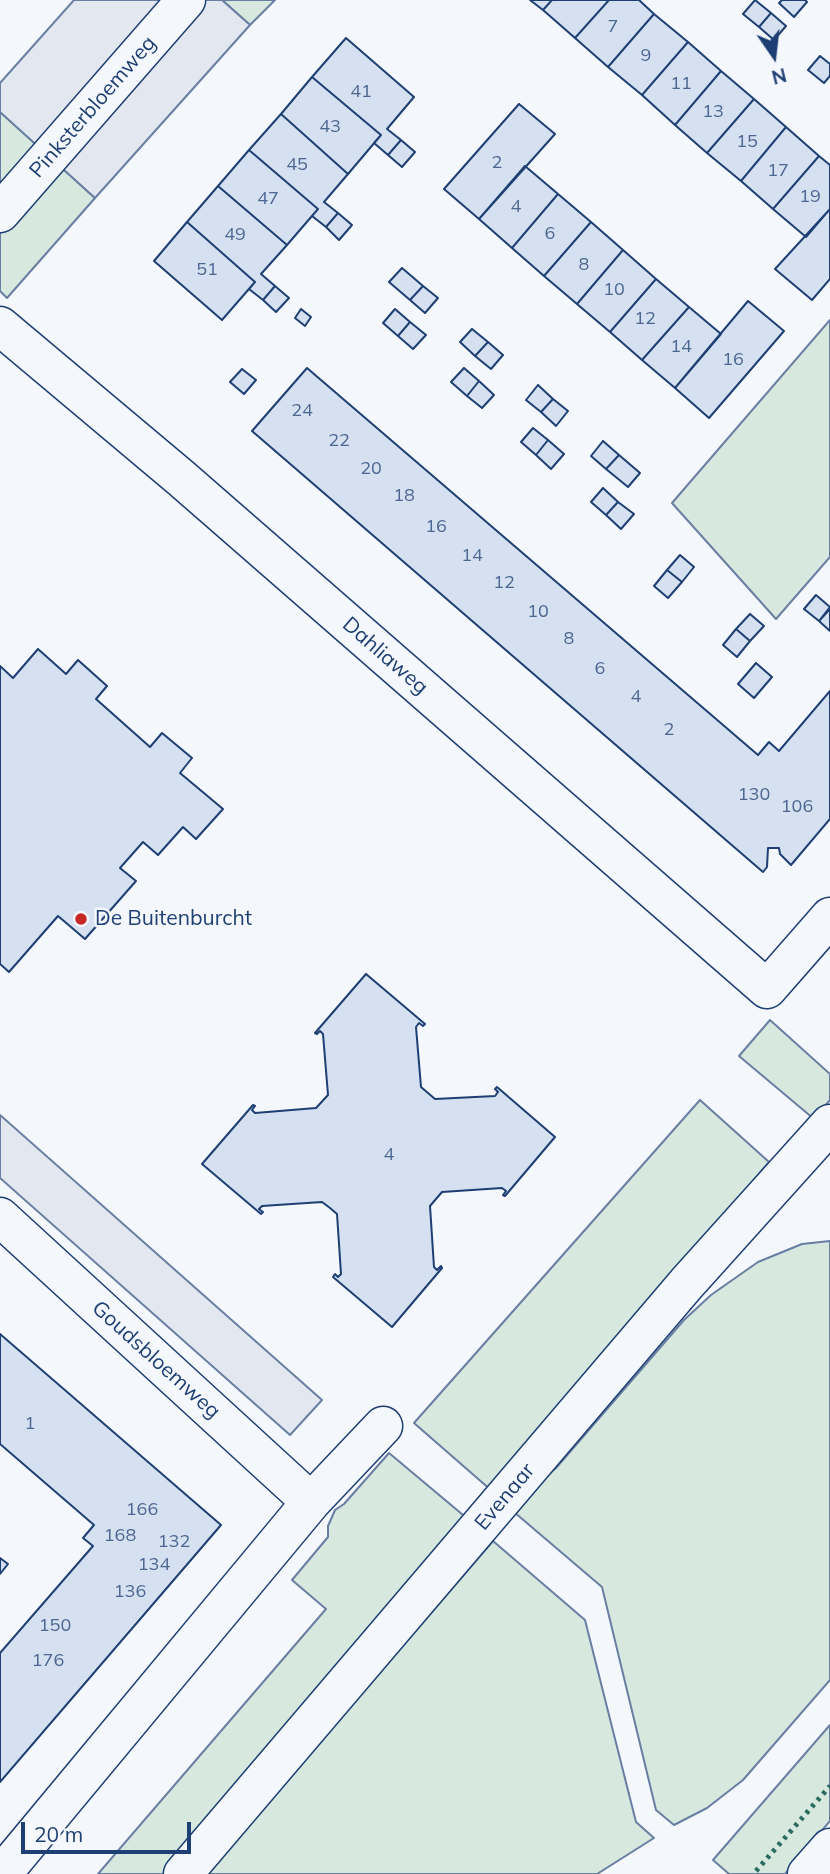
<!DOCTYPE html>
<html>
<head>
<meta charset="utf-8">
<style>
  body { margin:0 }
  #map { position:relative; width:830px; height:1874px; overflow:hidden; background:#f4f7fb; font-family:Mulish,sans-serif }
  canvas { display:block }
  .north { position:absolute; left:739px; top:21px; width:70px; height:70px; -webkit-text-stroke:5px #f4f7fb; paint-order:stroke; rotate:166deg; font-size:19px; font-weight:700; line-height:28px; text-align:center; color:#1d3f73 }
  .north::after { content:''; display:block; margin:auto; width:24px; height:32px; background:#1d3f73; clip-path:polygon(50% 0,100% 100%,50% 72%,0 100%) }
  .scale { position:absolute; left:21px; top:1822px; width:170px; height:32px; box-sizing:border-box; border:4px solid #1d3f73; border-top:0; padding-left:9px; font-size:21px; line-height:24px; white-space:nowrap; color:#1d3f73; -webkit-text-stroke:5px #f4f7fb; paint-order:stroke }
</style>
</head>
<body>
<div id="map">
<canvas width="830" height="1874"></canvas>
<div class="north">N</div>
<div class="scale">20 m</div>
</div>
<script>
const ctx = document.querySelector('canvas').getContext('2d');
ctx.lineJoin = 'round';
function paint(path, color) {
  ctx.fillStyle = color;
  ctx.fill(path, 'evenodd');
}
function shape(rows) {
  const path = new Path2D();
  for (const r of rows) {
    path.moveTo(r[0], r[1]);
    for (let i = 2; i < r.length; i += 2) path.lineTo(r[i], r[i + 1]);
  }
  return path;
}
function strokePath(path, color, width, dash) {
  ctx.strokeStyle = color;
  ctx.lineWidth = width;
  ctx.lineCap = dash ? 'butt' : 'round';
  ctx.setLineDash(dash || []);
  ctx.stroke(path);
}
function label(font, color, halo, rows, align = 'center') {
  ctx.font = font + ' Mulish,sans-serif';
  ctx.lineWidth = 5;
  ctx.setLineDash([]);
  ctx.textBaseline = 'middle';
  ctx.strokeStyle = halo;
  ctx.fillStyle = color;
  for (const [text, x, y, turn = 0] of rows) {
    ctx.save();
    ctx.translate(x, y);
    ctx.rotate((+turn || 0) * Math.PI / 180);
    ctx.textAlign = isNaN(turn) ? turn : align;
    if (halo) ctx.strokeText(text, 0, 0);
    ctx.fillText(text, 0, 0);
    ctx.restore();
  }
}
const green = shape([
  [222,0,275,0,250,25,222,0],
  [0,112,95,198,7,298,0,291,0,112],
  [830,320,830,557,776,619,672,503,830,320],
  [770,1020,830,1074,830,1100,814,1119,739,1056,770,1020],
  [700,1100,769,1162,492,1491,414,1423,700,1100],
  [830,1241,830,1680,743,1780,707,1808,674,1825,656,1810,602,1587,514,1512,537,1484,556,1468,684,1320,711,1295,758,1262,802,1244,830,1241],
  [389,1453,469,1520,164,1874,98,1874,326,1609,292,1580,328,1537,328,1526,335,1510,344,1504,389,1453],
  [493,1541,585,1620,636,1822,654,1838,597,1874,206,1874,493,1541],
  [830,1725,830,1821,785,1874,729,1874,713,1860,830,1725]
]);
paint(green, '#d7e8df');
strokePath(green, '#687fa3', 2);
const parking = shape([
  [74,0,222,0,250,25,95,198,0,112,0,83,74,0],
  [0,1115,322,1400,290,1435,0,1178,0,1115]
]);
paint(parking, '#e3e8f0');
strokePath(parking, '#687fa3', 2);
const building = shape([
  [530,0,552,0,543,10,530,0],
  [552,0,609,0,575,38,543,10,552,0],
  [609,0,639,0,654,14,608,67,575,38,609,0],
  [755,0,771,13,759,27,743,14,755,0],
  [782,0,805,0,807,2,794,17,779,3,782,0],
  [771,13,786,26,774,40,759,27,771,13],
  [654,14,688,42,642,95,608,67,654,14],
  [346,38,414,97,387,129,401,140,388,155,374,143,381,135,312,77,346,38],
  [688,42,721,71,675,125,642,95,688,42],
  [820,56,830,64,830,76,824,83,808,70,820,56],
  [721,71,754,99,707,153,675,125,721,71],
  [312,77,381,135,348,174,281,114,312,77],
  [754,99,786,127,741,181,707,153,754,99],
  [519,104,555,134,479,219,444,189,519,104],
  [281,114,348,174,324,202,338,213,326,227,312,216,318,209,249,150,281,114],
  [786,127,819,156,773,209,741,181,786,127],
  [401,140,415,152,402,167,388,155,401,140],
  [249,150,318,209,287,245,218,186,249,150],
  [819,156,830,165,830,209,806,237,773,209,819,156],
  [525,166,558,194,512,248,479,219,525,166],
  [218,186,287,245,261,274,275,286,263,300,249,289,255,282,187,222,218,186],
  [558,194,591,222,544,276,512,248,558,194],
  [830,209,830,279,812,300,775,269,830,209],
  [338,213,352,225,339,240,326,227,338,213],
  [187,222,255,282,222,320,154,261,187,222],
  [591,222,623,250,577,304,544,276,591,222],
  [623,250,656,279,610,332,577,304,623,250],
  [402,268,423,286,410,300,389,282,402,268],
  [656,279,689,307,642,360,610,332,656,279],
  [275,286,289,298,276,312,263,300,275,286],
  [423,286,438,298,425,313,410,300,423,286],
  [748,301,784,331,709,418,675,388,748,301],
  [689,307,721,334,675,388,642,360,689,307],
  [301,309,311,317,305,326,295,318,301,309],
  [395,309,410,322,398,336,383,323,395,309],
  [410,322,426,335,413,349,398,336,410,322],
  [472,329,488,342,475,356,460,342,472,329],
  [488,342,503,355,491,369,475,356,488,342],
  [307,368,758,755,769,742,779,751,830,691,830,819,791,865,780,854,779,848,768,848,767,867,763,872,252,431,307,368],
  [464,368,479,381,467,396,451,382,464,368],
  [242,369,256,380,244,394,230,382,242,369],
  [479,381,494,395,482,408,467,396,479,381],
  [538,385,553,399,541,412,526,400,538,385],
  [553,399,568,411,556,426,541,412,553,399],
  [533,428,548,440,536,455,521,442,533,428],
  [548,440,564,454,551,469,536,455,548,440],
  [603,441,619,455,606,469,591,456,603,441],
  [619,455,640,473,628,487,606,469,619,455],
  [603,488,618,502,606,515,591,502,603,488],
  [618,502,634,514,621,529,606,515,618,502],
  [680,555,694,567,682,582,667,570,680,555],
  [667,570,682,582,668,598,654,586,667,570],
  [816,595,830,607,819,621,804,609,816,595],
  [830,609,830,631,819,621,830,609],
  [750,614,764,626,750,641,736,629,750,614],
  [736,629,750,641,737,657,723,645,736,629],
  [38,649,66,674,78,660,107,686,96,699,150,747,162,733,192,758,180,773,223,809,196,839,183,827,158,855,143,842,120,868,136,881,85,939,58,916,9,972,0,964,0,666,13,678,38,649],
  [756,663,772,677,754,698,738,684,756,663],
  [366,974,425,1024,423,1026,419,1023,416,1027,421,1087,435,1099,495,1096,498,1092,495,1089,497,1087,555,1137,505,1196,503,1195,506,1191,502,1188,442,1192,430,1206,434,1267,437,1270,441,1266,442,1268,392,1327,333,1277,335,1274,338,1277,341,1274,337,1214,330,1208,322,1202,262,1206,259,1209,263,1212,261,1214,202,1164,253,1105,255,1106,252,1110,255,1113,316,1108,328,1095,323,1034,320,1031,317,1034,315,1033,366,974],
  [0,1334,221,1525,0,1782,0,1653,93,1546,83,1538,94,1525,0,1444,0,1334],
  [0,1558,8,1564,0,1574,0,1558]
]);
paint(building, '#d5e0f0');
strokePath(building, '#1d3f73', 2);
const minor = shape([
  [0,213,186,0],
  [0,326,181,478,767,989,830,917],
  [0,1217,311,1502],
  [2,1874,311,1502,383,1426]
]);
const secondary = shape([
  [183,1874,687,1283,830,1124],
  [807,1874,830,1848]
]);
strokePath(minor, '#1d3f73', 41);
strokePath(secondary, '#1d3f73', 41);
strokePath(minor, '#f4f7fb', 38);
strokePath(secondary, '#f4f7fb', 38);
strokePath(shape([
  [756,1871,830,1786]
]), '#2c6c60', 5, [3.5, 5]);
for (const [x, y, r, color] of [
  [81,919,7,"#c62828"]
]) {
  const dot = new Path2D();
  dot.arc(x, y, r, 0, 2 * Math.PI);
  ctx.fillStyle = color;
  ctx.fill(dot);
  strokePath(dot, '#f4f7fb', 2.5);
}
label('18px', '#4b6792', null, [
  ["7",613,27],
  ["9",646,56],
  ["11",681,84],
  ["41",361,92],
  ["13",713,112],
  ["43",330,127],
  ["15",747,142],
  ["2",497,163],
  ["45",297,165],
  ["17",778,171],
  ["19",810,197],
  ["47",268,199],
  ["4",516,207],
  ["6",550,234],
  ["49",235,235],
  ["8",584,265],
  ["51",207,270],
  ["10",614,290],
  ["12",645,319],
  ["14",681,347],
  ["16",733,360],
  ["24",302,411],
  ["22",339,441],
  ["20",371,469],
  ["18",404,496],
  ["16",436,527],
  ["14",472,556],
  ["12",504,583],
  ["10",538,612],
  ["8",569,639],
  ["6",600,669],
  ["4",636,697],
  ["2",669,730],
  ["130",754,795],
  ["106",797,807],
  ["4",389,1155],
  ["1",30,1424],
  ["166",142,1510],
  ["168",120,1536],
  ["132",174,1542],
  ["134",154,1565],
  ["136",130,1592],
  ["150",55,1626],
  ["176",48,1661]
]);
label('21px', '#1d3f73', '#f4f7fb', [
  ["Pinksterbloemweg",93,107,-49],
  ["Dahliaweg",385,656,41],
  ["Goudsbloemweg",156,1360,42],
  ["Evenaar",505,1497,-50]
]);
label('21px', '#1d3f73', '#f4f7fb', [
  ["De Buitenburcht",95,919]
], 'left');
</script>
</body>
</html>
